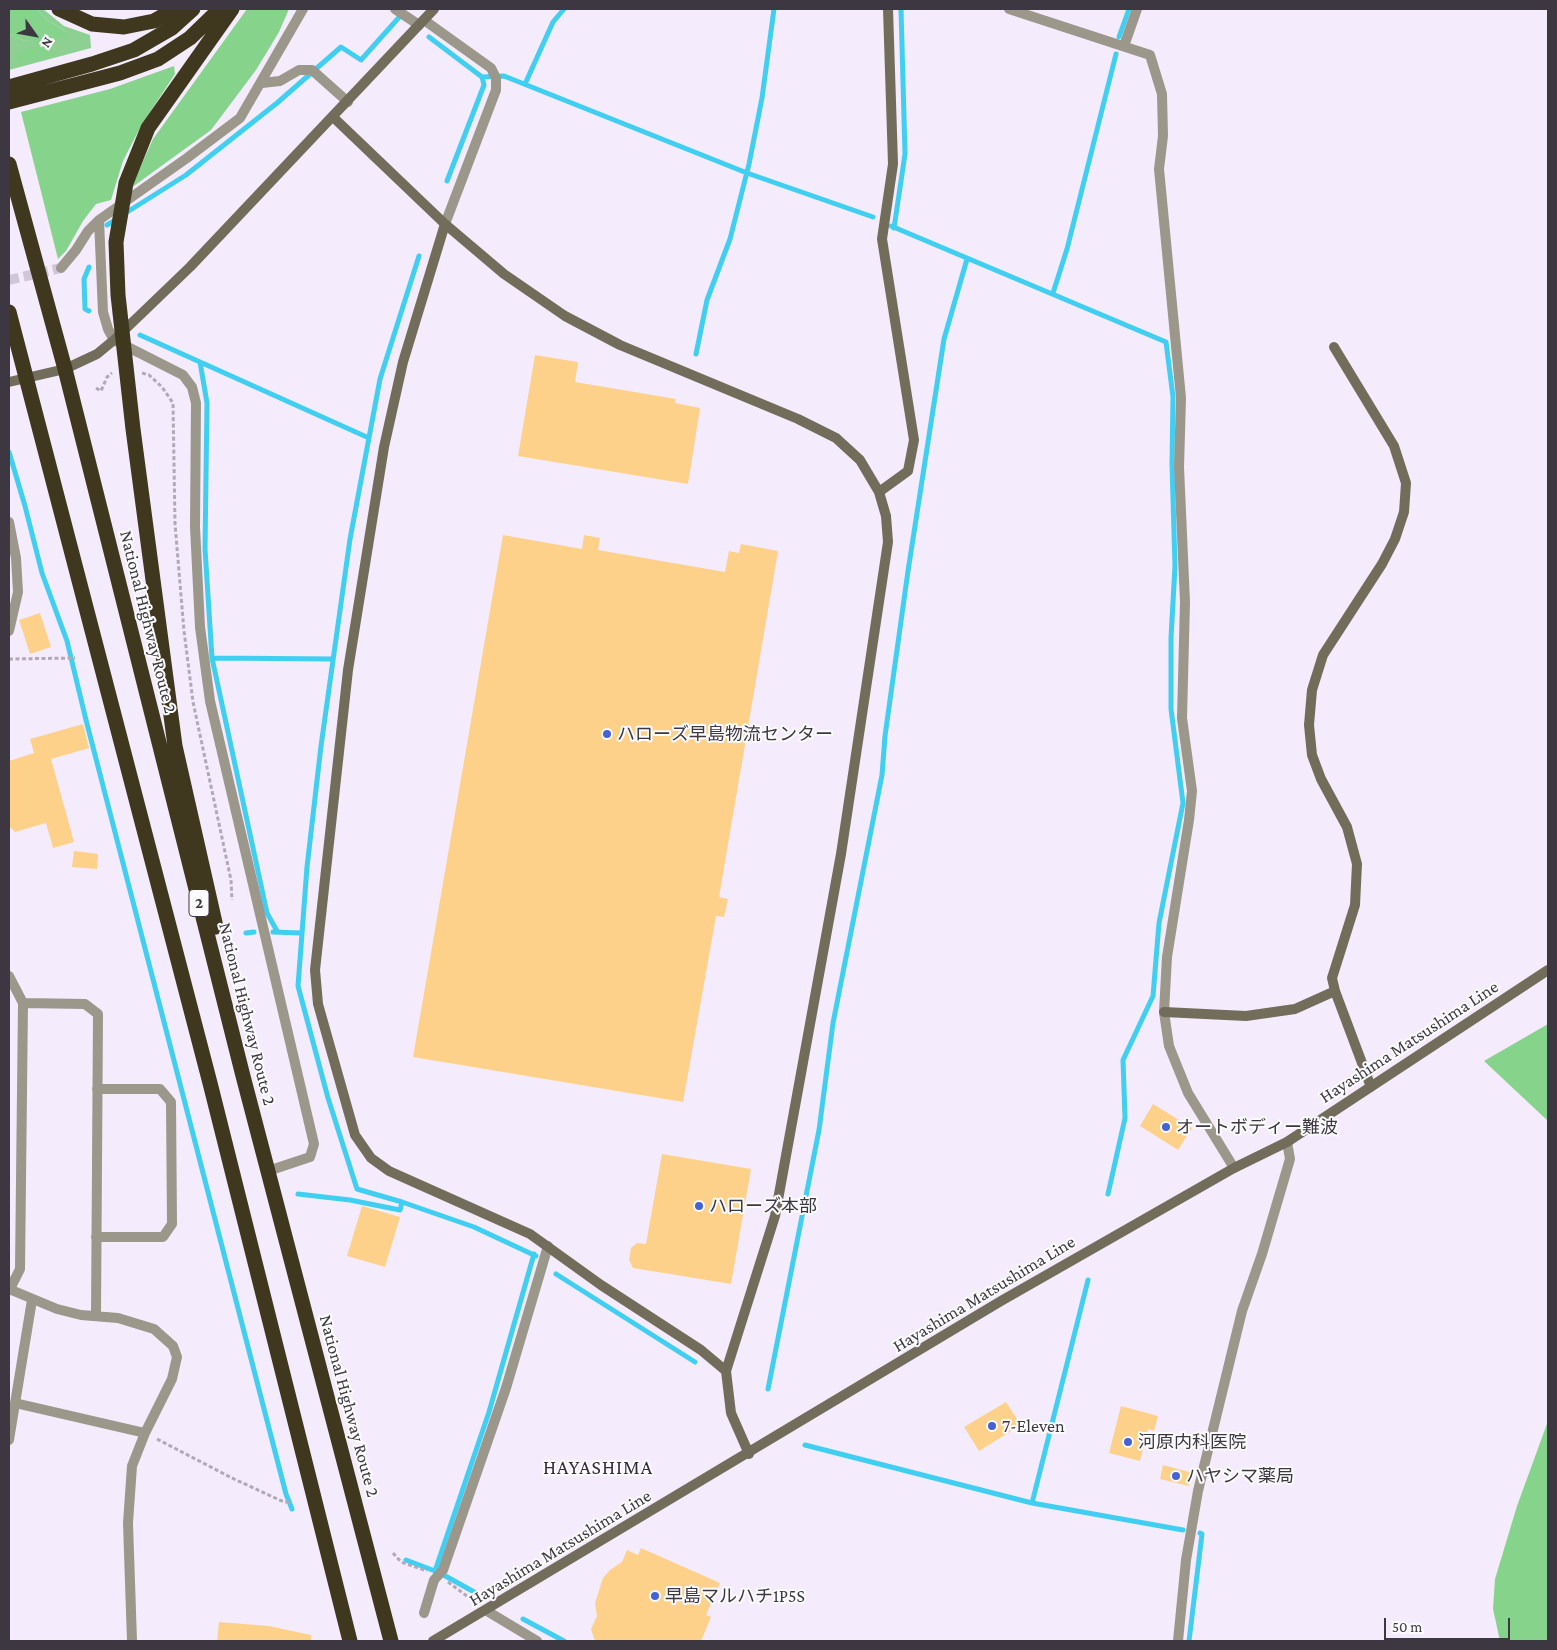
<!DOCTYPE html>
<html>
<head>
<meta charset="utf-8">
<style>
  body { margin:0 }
  #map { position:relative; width:1557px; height:1650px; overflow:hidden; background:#f4ebfc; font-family:"Crimson Pro",serif }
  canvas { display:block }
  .frame { position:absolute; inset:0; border:10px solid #3d3742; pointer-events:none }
  .north { position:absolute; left:10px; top:10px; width:50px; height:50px; -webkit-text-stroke:4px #fcfcfc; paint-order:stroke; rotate:122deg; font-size:14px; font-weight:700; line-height:20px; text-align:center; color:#3d3742 }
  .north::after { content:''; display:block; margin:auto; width:18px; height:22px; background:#3d3742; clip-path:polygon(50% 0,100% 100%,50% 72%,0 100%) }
  .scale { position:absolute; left:1384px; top:1618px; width:126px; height:22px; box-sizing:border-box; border:2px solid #3d3742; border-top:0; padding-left:6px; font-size:15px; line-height:18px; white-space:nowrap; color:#3d3742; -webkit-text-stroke:4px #fcfcfc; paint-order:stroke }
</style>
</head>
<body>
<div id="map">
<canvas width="1557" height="1650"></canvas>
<div class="frame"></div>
<div class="north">N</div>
<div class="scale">50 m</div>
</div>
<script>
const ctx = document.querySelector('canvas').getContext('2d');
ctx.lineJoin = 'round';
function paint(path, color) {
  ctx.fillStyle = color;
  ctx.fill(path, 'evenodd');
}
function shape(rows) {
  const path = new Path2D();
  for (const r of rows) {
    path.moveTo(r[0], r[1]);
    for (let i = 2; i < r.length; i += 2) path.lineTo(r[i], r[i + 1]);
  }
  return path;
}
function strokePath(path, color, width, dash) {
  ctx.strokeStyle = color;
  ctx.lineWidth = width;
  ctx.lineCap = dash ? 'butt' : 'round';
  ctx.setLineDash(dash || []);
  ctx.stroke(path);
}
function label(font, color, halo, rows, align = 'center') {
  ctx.font = font + ' "Crimson Pro","Noto Sans JP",serif';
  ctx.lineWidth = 4;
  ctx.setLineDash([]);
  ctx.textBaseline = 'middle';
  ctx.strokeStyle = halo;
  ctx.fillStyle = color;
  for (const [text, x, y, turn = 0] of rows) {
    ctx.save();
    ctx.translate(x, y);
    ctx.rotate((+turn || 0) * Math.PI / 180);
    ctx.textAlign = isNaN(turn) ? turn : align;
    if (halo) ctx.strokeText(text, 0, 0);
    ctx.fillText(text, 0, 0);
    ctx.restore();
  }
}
paint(shape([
  [37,9,43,9,64,26,90,35,91,48,9,70,9,34,25,41,66,32,46,19]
]), '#8ecf92');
paint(shape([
  [9,9,37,9,46,19,66,32,66,38,25,41,9,34],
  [247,9,289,9,279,32,256,70,211,130,131,188,153,139],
  [30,47,50,47,52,54,35,60,21,63,16,60,20,53],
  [174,66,175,74,142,124,123,161,111,200,96,204,83,221,66,251,58,259,21,112,110,89],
  [1548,1024,1548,1121,1484,1061],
  [1548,1421,1548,1641,1500,1641,1493,1609,1495,1579,1517,1506]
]), '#86d38c');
strokePath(shape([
  [429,37,482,77,504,76,747,173,873,217],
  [1119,37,1129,9],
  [525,84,553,22,564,9],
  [447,181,484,85,482,77],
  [124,214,186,175,277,103,341,47,361,60,402,14],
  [107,225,117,219],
  [891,226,1166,342,1173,397,1172,464,1175,566,1171,638,1171,709,1183,803,1159,923,1153,996,1123,1060,1125,1118,1108,1194],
  [894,228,905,154,901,9],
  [419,256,380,379,350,539,321,746,307,867,298,986,328,1098,357,1189,402,1202,474,1227,536,1256],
  [1053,293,1067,249,1116,54],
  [89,311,85,309,84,279,89,267],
  [140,335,369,438],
  [696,354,707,300,730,239,749,164,762,98,774,9],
  [200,362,207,403,205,549,212,658,267,913,277,931],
  [9,452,25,506,42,573,67,641,86,720,286,1494,292,1509],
  [212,658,333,659],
  [273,932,301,933],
  [246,933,254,932],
  [298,1194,350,1200,400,1210,402,1202],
  [556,1274,695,1362],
  [768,1389,819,1130,833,1023,882,775,885,736,908,571,944,339,967,259],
  [805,1445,1032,1503,1183,1530],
  [1032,1503,1088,1280],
  [406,1560,435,1571,489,1412,534,1254],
  [440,1573,476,1593],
  [523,1619,564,1641],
  [1189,1641,1202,1534,1200,1533]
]), '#40cff0', 5);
paint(shape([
  [535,355,578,362,575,382,676,399,675,403,700,408,688,484,518,456],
  [503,535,582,549,584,535,600,538,598,550,725,572,729,551,739,553,741,544,778,551,719,897,728,899,724,917,716,916,683,1102,413,1057],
  [40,613,51,647,30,654,19,620],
  [83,724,89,748,51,759,74,842,53,848,46,823,15,832,9,826,9,761,34,753,30,739],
  [74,851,98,854,97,869,72,867],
  [1153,1104,1192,1128,1178,1150,1140,1126],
  [662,1154,751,1169,731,1284,633,1268,629,1260,631,1248,637,1243,646,1244],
  [362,1206,400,1217,385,1267,347,1256],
  [1006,1402,1021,1425,979,1451,964,1427],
  [1121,1406,1158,1416,1154,1431,1148,1429,1140,1461,1109,1453],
  [1163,1465,1193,1473,1189,1486,1160,1479],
  [641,1548,720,1583,706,1615,711,1617,701,1641,595,1641,591,1629,597,1616,595,1603,603,1578,610,1570,622,1562,627,1550,638,1555],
  [219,1622,269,1626,311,1635,311,1641,217,1641]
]), '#fed18b');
strokePath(shape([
  [9,280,61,268]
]), '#cfc7d7', 10, [10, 5]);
strokePath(shape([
  [142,373,149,375,162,387,173,403,175,524,184,631,193,702,231,880,232,900],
  [96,388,101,391,107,377,112,373],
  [9,659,75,658],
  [157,1439,234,1479,284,1502,292,1502],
  [393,1553,401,1562,427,1571],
  [448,1582,475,1602]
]), '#b0a9b7', 3, [4, 2.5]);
strokePath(shape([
  [395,9,419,25],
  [1009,9,1150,55,1162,94,1163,136,1159,169,1181,398,1179,467,1185,602,1182,718,1192,791,1189,820,1167,957,1164,1012,1169,1046,1188,1093,1234,1168],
  [424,20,491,68,496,78,496,90,445,224],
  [1124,46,1137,9],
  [262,83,280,81,299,70,312,70,348,102],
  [61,268,76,250,88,231,99,220],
  [9,522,16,558,18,592,9,631],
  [9,976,23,1003,20,1269,10,1289],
  [23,1003,85,1004,98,1014,96,1316],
  [268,1171,310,1157,314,1144,210,701,200,627,195,527,196,403,192,387,183,375,114,340,108,329,103,312,99,220,187,158,240,118,303,9],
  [96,1237,163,1237,172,1224,171,1102,160,1089,97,1089],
  [9,1289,57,1309,81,1315,118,1318,154,1329,173,1346,177,1357,172,1379,145,1433,132,1466,128,1523,132,1641],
  [15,1403,145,1433],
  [9,1440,32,1300],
  [487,1611,537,1641],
  [424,1613,434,1580,443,1570,506,1388,548,1246],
  [1178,1641,1186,1560,1198,1491,1242,1311,1262,1254,1290,1159,1287,1142]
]), '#9b978b', 10);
strokePath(shape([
  [333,117,445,224,504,274,565,316,620,345,798,419,836,438,860,460,879,492],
  [445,224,403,362,384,447,348,670,315,970,318,1004,355,1135,371,1158,389,1171,530,1234,601,1285,701,1350,726,1371],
  [1334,347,1394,446,1406,483,1404,512,1395,539,1382,564,1323,655,1312,690,1309,725,1312,755,1321,779,1347,827,1357,864,1355,905,1332,978,1335,991,1371,1087],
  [9,382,65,369,97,354,114,340,190,267,434,9],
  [1164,1012,1246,1016,1295,1009,1335,991],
  [749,1454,731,1413,726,1371,775,1216,841,854,888,542,886,516,879,492,908,471,914,440,882,239,893,164,888,9],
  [433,1641,1001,1301,1234,1168,1287,1142,1548,970]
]), '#726d5b', 10);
strokePath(shape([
  [59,9,92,24,124,27,154,21,175,9],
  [9,87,92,64,134,50,172,28,193,9],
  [9,102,120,73,158,59,190,38,220,9],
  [9,164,65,369,243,1076,391,1641],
  [9,312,210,1083,350,1641],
  [216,927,175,746,133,429,118,295,116,242,126,183,148,128,232,9]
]), '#3f371e', 15);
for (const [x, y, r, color] of [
  [607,734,5,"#4661d5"],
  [1166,1127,5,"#4661d5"],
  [699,1206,5,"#4661d5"],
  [992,1426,5,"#4661d5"],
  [1128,1442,5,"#4661d5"],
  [1176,1476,5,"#4661d5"],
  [655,1596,5,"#4661d5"]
]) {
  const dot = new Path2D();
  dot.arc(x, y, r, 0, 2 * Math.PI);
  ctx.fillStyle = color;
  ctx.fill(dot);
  strokePath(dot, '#fcfcfc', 2);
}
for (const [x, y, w] of [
  [199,903,20]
]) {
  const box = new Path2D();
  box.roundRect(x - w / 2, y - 13.5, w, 27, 4);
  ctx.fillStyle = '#fcfcfc';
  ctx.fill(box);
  strokePath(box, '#3d3742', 1);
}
label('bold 16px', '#3d3742', null, [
  ["2",199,903]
]);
label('18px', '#3d3742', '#fcfcfc', [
  ["National Highway Route 2",148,622,76],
  ["National Highway Route 2",247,1014,76],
  ["Hayashima Matsushima Line",1409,1042,-33],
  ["Hayashima Matsushima Line",984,1294,-31],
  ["National Highway Route 2",349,1406,75],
  ["Hayashima Matsushima Line",560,1548,-31]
]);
label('18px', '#3d3742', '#fcfcfc', [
  ["ハローズ早島物流センター",617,734],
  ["オートボディー難波",1176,1127],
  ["ハローズ本部",709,1206],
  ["7-Eleven",1002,1426],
  ["河原内科医院",1138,1442],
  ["ハヤシマ薬局",1186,1476],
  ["早島マルハチ1P5S",665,1596]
], 'left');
ctx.letterSpacing = '1px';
label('20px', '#372b40', '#fcfcfc', [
  ["HAYASHIMA",598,1468]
]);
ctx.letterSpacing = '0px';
</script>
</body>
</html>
